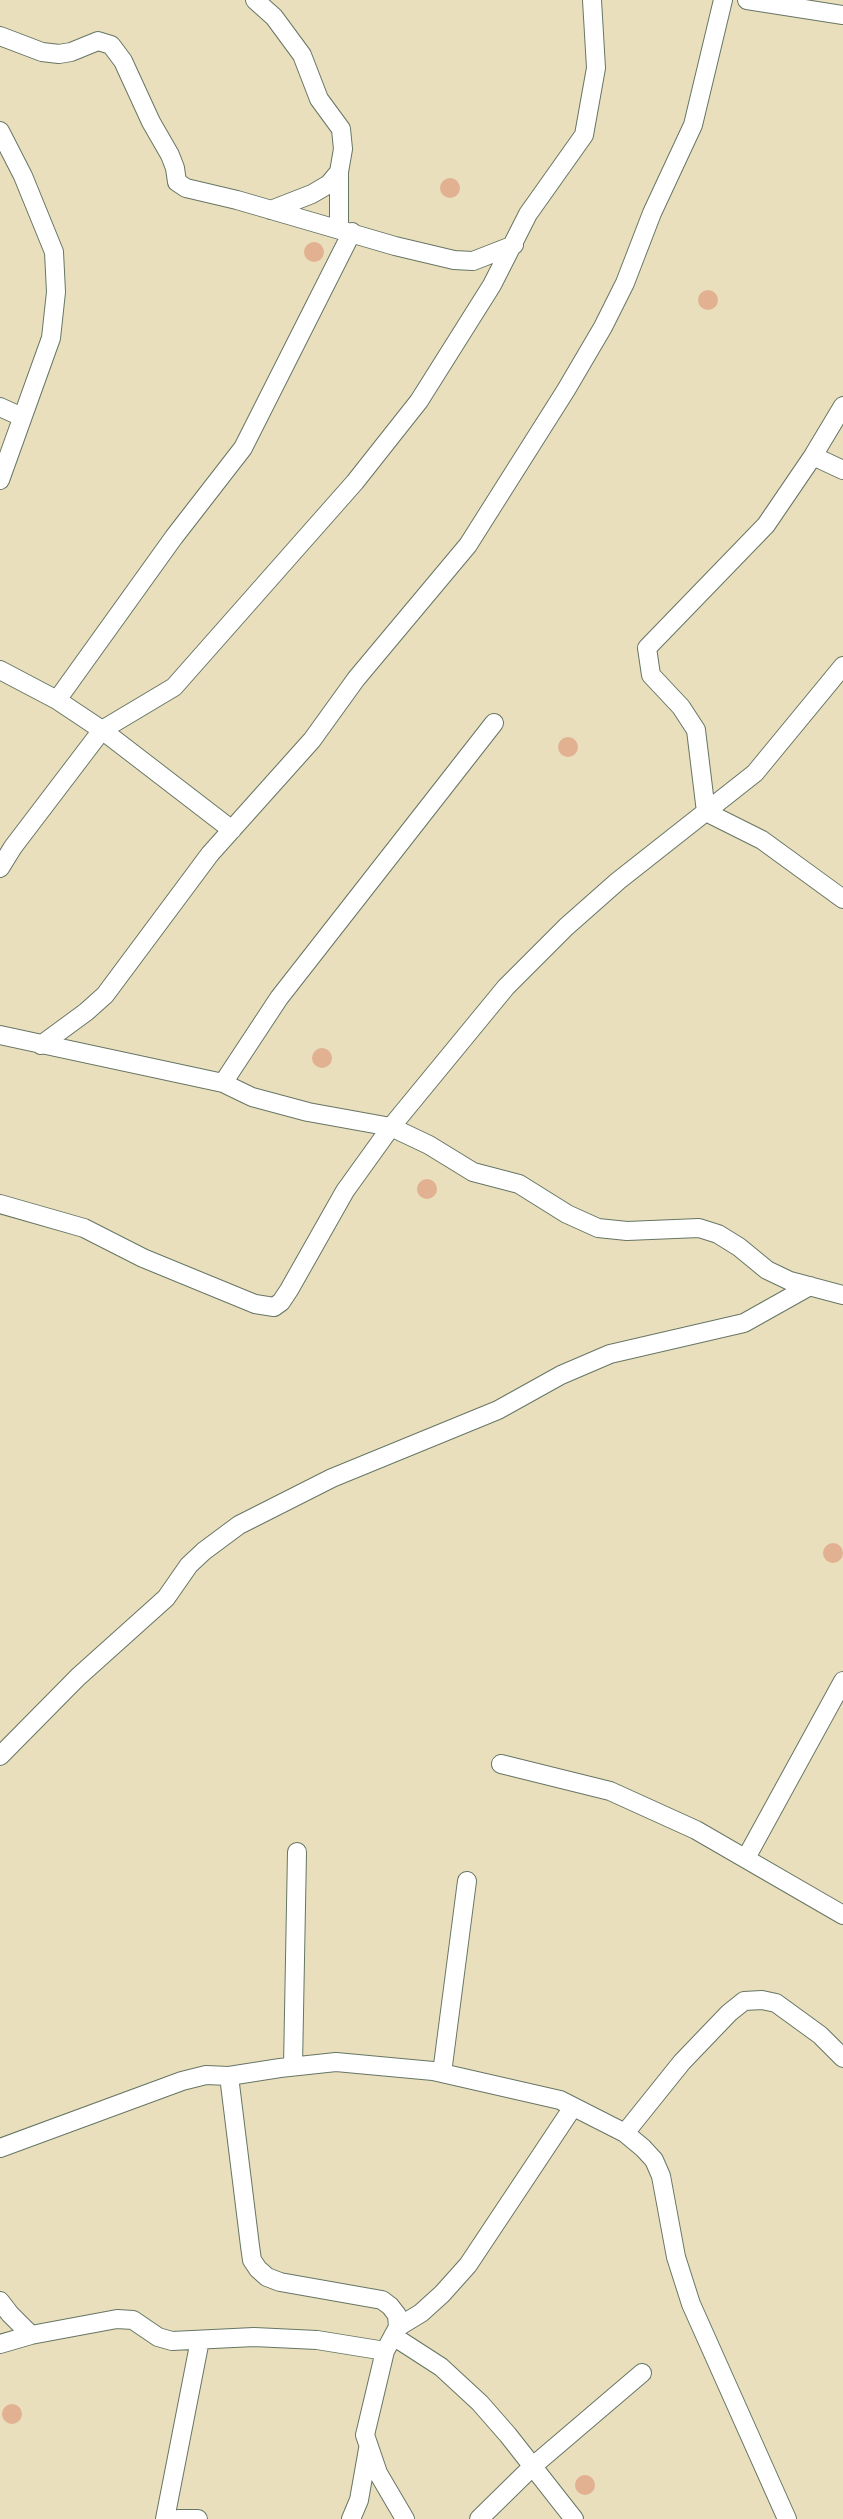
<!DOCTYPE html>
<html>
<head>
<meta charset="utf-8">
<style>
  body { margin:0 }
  canvas { display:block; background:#eadfbc }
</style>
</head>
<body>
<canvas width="843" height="2519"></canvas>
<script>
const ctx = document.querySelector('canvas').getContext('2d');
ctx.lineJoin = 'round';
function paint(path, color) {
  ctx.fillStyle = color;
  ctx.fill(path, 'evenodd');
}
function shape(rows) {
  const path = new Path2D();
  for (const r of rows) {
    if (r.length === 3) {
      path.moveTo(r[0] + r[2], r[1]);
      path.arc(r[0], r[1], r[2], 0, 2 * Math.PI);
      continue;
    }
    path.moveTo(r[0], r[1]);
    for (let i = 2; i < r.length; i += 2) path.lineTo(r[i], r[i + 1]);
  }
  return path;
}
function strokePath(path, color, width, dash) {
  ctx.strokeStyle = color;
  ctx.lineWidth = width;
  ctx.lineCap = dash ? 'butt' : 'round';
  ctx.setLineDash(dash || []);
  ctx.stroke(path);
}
paint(shape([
  [450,188,10],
  [314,252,10],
  [708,300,10],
  [568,747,10],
  [322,1058,10],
  [427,1189,10],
  [833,1553,10],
  [12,2414,10],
  [585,2485,10]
]), '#e1b192');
const street = shape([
  [255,0,274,17,302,55,319,99,341,129,343,149,339,172,329,184,312,194,271,210],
  [747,0,843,15],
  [0,36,42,52,59,54,71,52,98,41,111,45,123,61,151,122,170,155,175,168,177,182,186,188,237,200,395,246,454,260,473,261,514,245],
  [0,131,23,176,54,252,56,292,51,338,0,480],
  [339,172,339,229],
  [0,407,22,417],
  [813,456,843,470],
  [0,670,57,700,102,730,232,830],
  [57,700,174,537,243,448,352,232],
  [706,812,696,730,681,707,651,675,647,648,766,525,813,456,843,406],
  [706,812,762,840,843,899],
  [0,868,13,847,102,730,174,687,355,482,419,401,492,285,528,214,584,135,596,68,592,0],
  [0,1035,223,1083,252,1097,308,1112,391,1127,429,1145,473,1172,519,1184,567,1214,598,1228,627,1231,699,1228,718,1234,739,1247,767,1270,790,1281,843,1295],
  [41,1045,86,1012,105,995,210,854,312,740,356,679,468,545,566,390,603,327,625,283,652,213,693,125,723,0],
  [223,1083,279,998,494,723],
  [0,1204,84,1228,143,1258,255,1304,274,1307,281,1302,289,1290,345,1191,391,1127,506,987,566,927,618,881,755,773,843,666],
  [0,1756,78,1677,166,1598,189,1565,204,1551,239,1525,332,1478,498,1410,561,1375,610,1354,744,1323,810,1286],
  [501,1764,610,1791,696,1830,843,1915],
  [746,1858,843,1681],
  [293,2066,297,1852],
  [442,2073,467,1881],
  [229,2076,250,2246,252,2260,258,2269,267,2277,280,2282,382,2300,390,2306,397,2315,398,2327,385,2351,365,2435,378,2473,405,2519],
  [625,2133,682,2062,729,2013,744,2001,762,2000,776,2003,820,2035,843,2058],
  [0,2148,182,2081,206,2075,229,2076,280,2068,336,2062,433,2071,560,2100,625,2133,643,2148,654,2160,661,2176,676,2257,691,2304,787,2519],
  [0,2301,10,2314,31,2335],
  [398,2327,421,2313,442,2294,468,2265,573,2107],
  [393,2336,441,2367,480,2403,508,2435,574,2519],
  [0,2344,31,2335,117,2319,133,2320,158,2337,172,2341,254,2337,317,2340,385,2351],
  [165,2519,200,2340],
  [178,2519,198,2519],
  [351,2519,359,2500,368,2449],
  [479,2519,533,2466,642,2373]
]);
strokePath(street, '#667664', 20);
strokePath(street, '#fff', 18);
</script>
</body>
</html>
